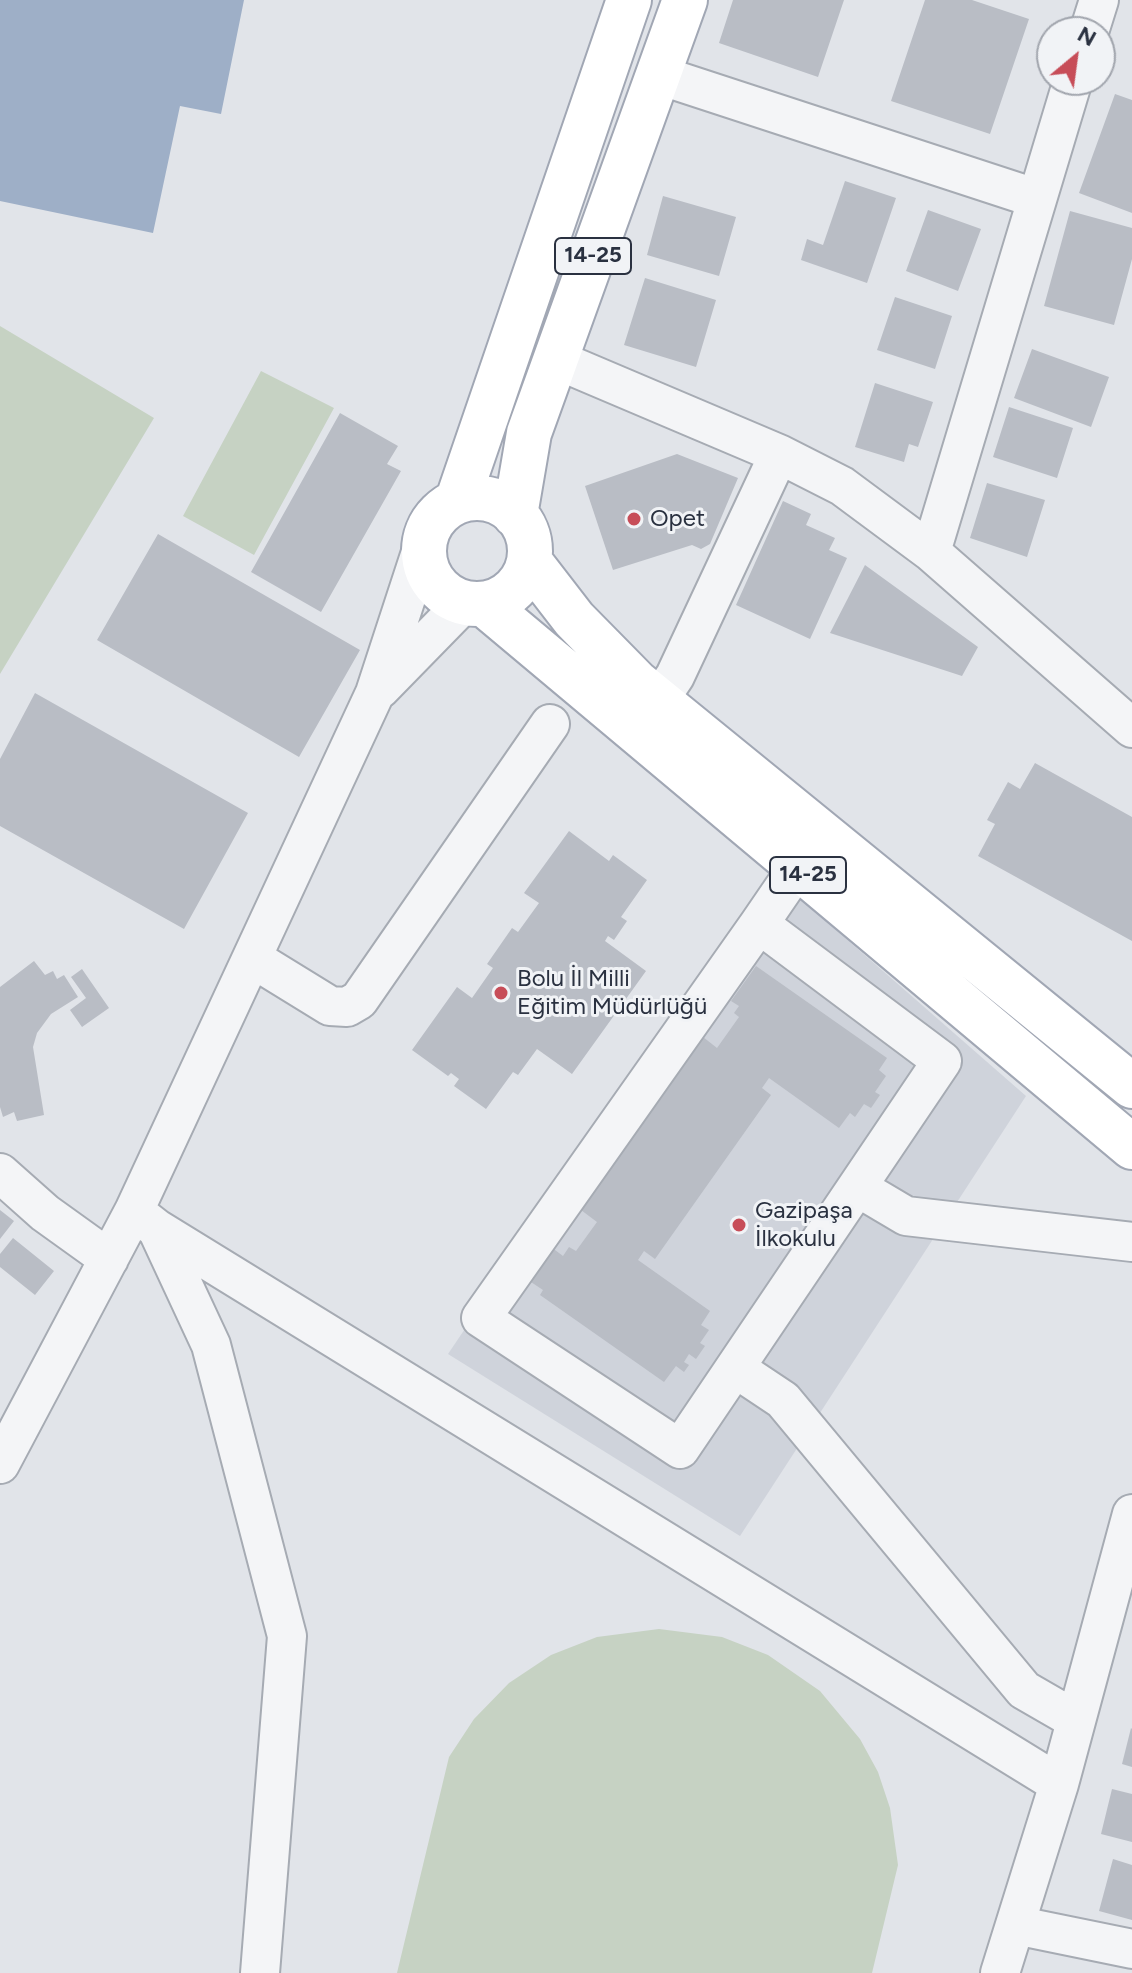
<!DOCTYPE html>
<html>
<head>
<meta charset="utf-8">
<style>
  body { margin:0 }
  #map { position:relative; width:1132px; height:1973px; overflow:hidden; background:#e1e4e9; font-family:Figtree,sans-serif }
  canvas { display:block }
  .north { position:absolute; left:1036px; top:16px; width:80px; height:80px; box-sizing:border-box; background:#f1f3f6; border:2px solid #a1a5ad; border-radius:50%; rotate:29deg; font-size:22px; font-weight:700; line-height:32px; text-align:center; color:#2a3140 }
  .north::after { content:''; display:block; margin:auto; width:28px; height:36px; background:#c74d58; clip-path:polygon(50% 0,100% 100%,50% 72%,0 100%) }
</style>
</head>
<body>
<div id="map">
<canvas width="1132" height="1973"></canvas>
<div class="north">N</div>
</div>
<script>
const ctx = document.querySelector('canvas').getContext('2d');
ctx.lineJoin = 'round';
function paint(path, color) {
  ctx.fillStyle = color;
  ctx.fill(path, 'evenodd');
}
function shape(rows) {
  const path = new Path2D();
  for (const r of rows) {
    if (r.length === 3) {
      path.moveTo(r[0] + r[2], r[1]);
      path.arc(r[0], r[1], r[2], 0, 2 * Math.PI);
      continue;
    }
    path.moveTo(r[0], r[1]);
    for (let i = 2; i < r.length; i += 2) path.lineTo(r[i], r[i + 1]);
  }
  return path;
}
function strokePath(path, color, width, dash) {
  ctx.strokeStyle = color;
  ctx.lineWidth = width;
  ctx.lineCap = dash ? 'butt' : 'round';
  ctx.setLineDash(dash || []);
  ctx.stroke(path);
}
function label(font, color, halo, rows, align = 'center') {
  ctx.font = font + ' Figtree,sans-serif';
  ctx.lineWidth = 6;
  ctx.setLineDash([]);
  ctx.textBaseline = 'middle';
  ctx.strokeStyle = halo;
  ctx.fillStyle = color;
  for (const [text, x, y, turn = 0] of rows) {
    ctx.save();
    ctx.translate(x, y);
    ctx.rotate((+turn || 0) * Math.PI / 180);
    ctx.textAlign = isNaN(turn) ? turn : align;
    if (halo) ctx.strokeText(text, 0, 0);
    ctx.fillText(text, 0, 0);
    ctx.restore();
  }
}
paint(shape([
  [772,874,1026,1096,740,1536,448,1354]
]), '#cfd3db');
paint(shape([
  [0,326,154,418,0,674],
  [261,371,334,408,254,555,183,516],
  [659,1629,722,1637,768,1655,820,1691,860,1739,878,1772,890,1808,898,1865,872,1973,397,1973,449,1757,474,1719,509,1683,551,1655,597,1637]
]), '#c6d2c3');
paint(shape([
  [0,0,244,0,221,114,180,106,153,233,0,201]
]), '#9eafc7');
paint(shape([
  [733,0,844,0,818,77,719,43],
  [925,0,972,0,1029,19,990,134,891,101],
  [1115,94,1132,100,1132,213,1079,193],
  [845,181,896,198,867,283,801,260,807,239,823,245],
  [663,196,736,217,719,276,647,255],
  [928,210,981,229,958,291,906,271],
  [1070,211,1132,228,1132,259,1114,325,1044,306],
  [645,278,716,300,696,367,624,345],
  [895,297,952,316,935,369,877,350],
  [1032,349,1109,377,1091,427,1014,398],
  [875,383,933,402,918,447,909,444,904,462,855,447],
  [1009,407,1073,428,1057,478,993,457],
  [340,413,398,446,387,464,401,471,321,612,251,572],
  [677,454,738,478,710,544,701,549,692,545,613,570,585,486],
  [987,483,1045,500,1027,557,970,538],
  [783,501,811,514,806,525,835,538,829,550,847,558,810,639,736,605],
  [158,534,360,650,299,757,97,640],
  [865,565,978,647,962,676,830,633],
  [35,693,248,813,184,929,0,826,0,759],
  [1035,763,1132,817,1132,941,978,856,995,824,987,820,1008,782,1020,789],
  [569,831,609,861,613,855,647,880,621,917,627,921,614,940,608,936,605,941,646,971,572,1074,537,1049,518,1075,513,1072,486,1109,454,1086,459,1079,451,1073,448,1076,412,1050,457,987,472,998,493,968,487,964,512,928,518,932,539,903,524,893],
  [34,961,45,975,53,971,57,979,64,975,78,997,51,1014,37,1033,33,1047,44,1115,17,1121,14,1112,3,1117,0,1107,0,987],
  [756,966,887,1058,879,1070,886,1076,875,1092,880,1095,871,1108,864,1104,855,1117,850,1113,839,1128,769,1078,762,1088,771,1095,655,1259,644,1251,638,1260,710,1311,701,1325,709,1330,700,1343,705,1346,696,1359,689,1354,684,1362,689,1365,684,1372,676,1366,664,1382,540,1295,543,1290,528,1280,551,1247,563,1256,569,1247,576,1251,597,1222,581,1210,703,1037,717,1048,739,1017,734,1013,739,1006,731,1001],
  [82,969,109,1008,82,1027,70,1010,86,998,71,977],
  [0,1210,14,1221,0,1239],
  [13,1238,54,1271,35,1295,0,1267,0,1254],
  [1131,1728,1132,1729,1132,1767,1122,1764],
  [1112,1789,1132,1794,1132,1842,1101,1834],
  [1113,1859,1132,1865,1132,1920,1099,1911]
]), '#b9bdc5');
const minor = shape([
  [1089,32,1099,0],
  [659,75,1035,198],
  [555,359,779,454,842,486,931,552,1132,728],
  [931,552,1073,80],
  [380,689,464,603],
  [659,700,675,676,779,454],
  [759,924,942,1061,680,1449,481,1318,759,924,798,867],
  [252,958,330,1006,347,1007,359,1000,550,724],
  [0,1173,45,1213,109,1259],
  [857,1187,906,1216,1132,1242],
  [134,1211,157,1229,1059,1784],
  [157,1229,211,1345,287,1636,260,1973],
  [735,1368,783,1400,1024,1690,1076,1720],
  [0,1464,134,1211,375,693,424,543],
  [1015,1925,1132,1949],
  [1000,1973,1059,1784,1132,1514]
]);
const major = shape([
  [477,551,53],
  [457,502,629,0],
  [515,515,529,433,685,0],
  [530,562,574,619,636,682,1132,1086],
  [484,604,1132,1147]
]);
strokePath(minor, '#a6abb3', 42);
strokePath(major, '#a1a7b4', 48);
strokePath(minor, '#f4f5f7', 38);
strokePath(major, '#fff', 44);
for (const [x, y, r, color] of [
  [634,519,8,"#c74d58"],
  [501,993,8,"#c74d58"],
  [739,1225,8,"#c74d58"]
]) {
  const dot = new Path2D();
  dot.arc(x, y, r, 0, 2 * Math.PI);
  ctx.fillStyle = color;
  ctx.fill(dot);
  strokePath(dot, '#f1f3f6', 3);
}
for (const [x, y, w] of [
  [593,256,76],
  [808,875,76]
]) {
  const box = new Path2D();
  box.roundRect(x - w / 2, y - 18, w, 36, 6);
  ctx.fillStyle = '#f1f3f6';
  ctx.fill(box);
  strokePath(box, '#2a3140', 2);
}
label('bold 22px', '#2a3140', null, [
  ["14-25",593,256],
  ["14-25",808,875]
]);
label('24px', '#2a3140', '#f1f3f6', [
  ["Opet",650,519],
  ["Bolu İl Milli",517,979],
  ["Eğitim Müdürlüğü",517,1007],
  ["Gazipaşa",755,1211],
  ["İlkokulu",755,1239]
], 'left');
</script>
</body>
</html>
